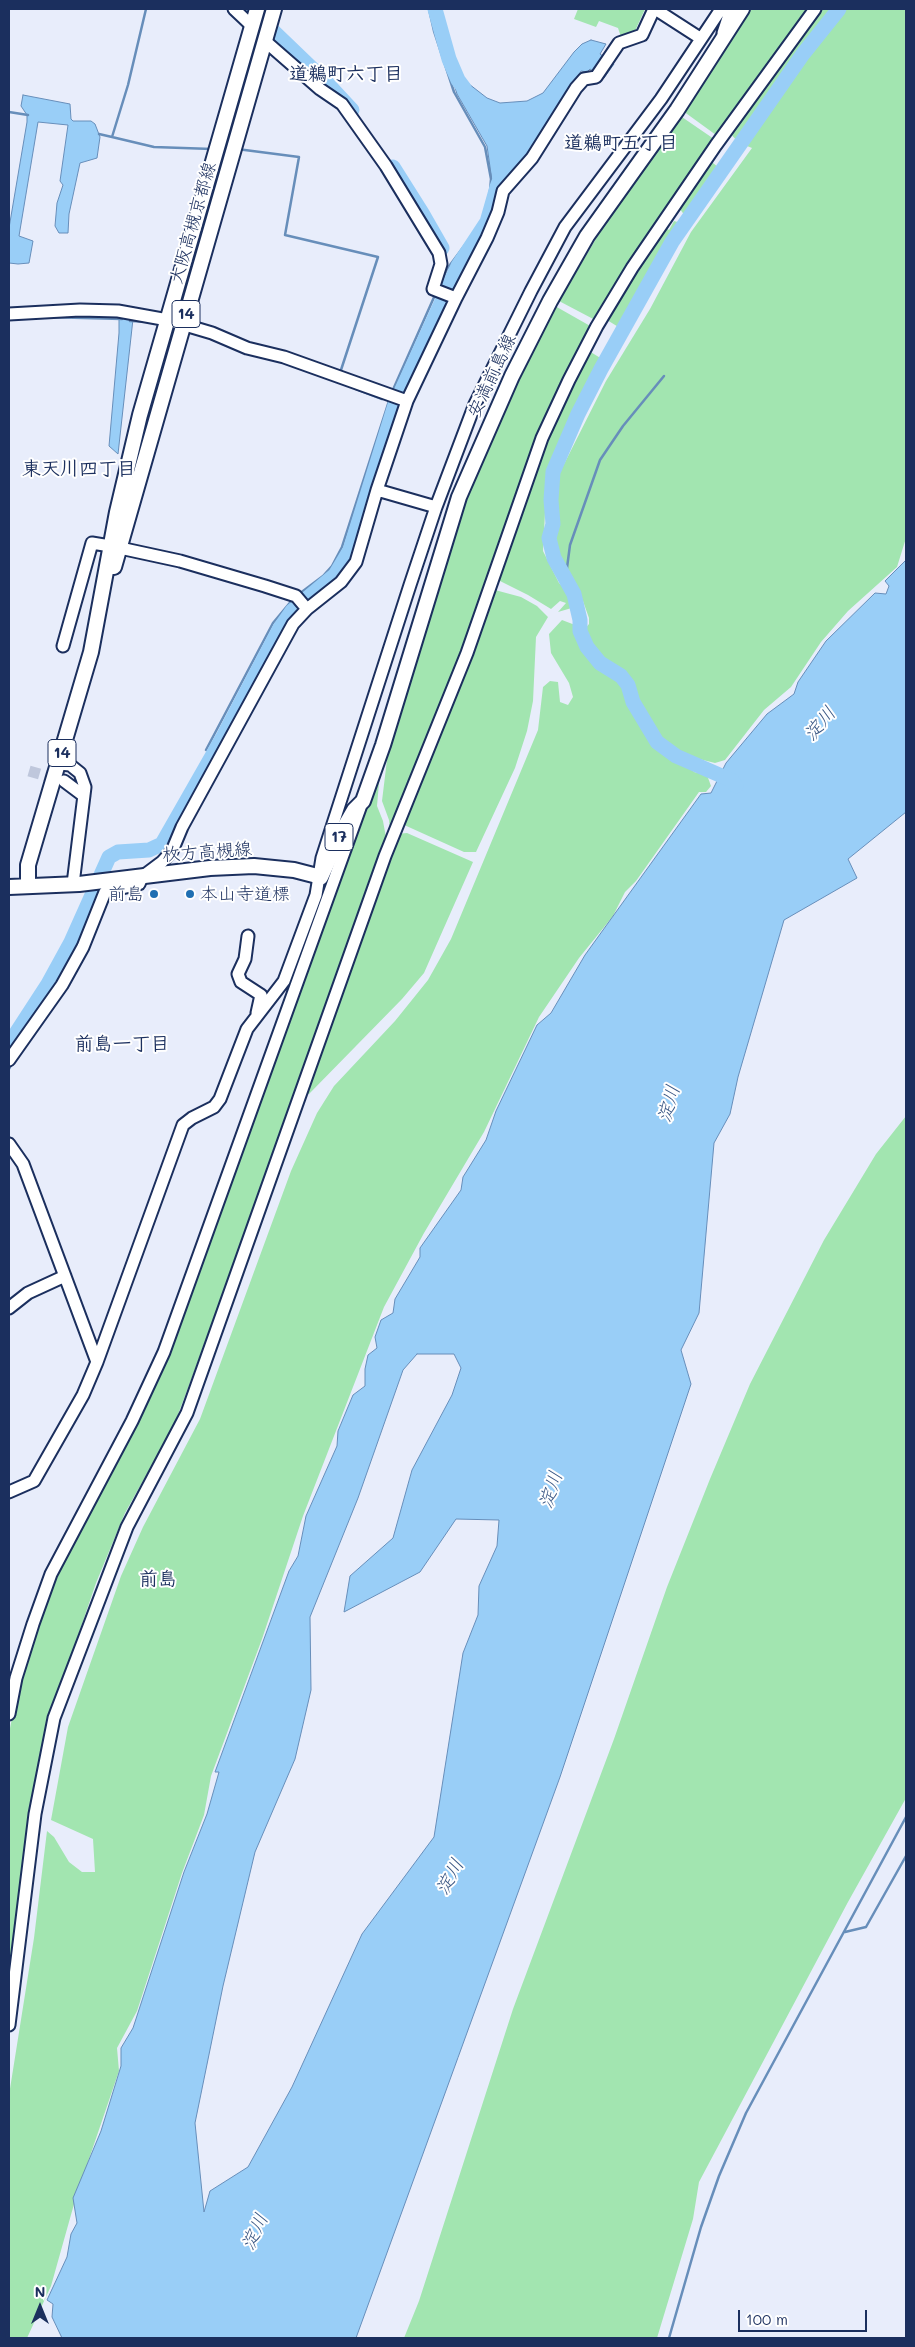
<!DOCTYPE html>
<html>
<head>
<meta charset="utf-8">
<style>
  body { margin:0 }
  #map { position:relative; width:915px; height:2347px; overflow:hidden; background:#e8edfb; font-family:Mali,sans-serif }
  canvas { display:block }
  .frame { position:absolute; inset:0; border:10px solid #1b2f5e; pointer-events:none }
  .north { position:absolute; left:15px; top:2282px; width:50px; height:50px; -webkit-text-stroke:4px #fff; paint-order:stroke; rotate:0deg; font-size:14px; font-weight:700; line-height:20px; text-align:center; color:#1b2f5e }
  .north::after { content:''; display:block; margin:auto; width:18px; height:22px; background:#1b2f5e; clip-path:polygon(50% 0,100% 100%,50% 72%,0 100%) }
  .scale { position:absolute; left:738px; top:2310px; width:129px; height:22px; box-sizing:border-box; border:2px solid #1b2f5e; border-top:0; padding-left:6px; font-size:15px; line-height:18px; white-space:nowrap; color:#1b2f5e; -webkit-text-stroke:4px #fff; paint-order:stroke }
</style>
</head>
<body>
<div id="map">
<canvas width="915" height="2347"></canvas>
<div class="frame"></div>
<div class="north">N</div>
<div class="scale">100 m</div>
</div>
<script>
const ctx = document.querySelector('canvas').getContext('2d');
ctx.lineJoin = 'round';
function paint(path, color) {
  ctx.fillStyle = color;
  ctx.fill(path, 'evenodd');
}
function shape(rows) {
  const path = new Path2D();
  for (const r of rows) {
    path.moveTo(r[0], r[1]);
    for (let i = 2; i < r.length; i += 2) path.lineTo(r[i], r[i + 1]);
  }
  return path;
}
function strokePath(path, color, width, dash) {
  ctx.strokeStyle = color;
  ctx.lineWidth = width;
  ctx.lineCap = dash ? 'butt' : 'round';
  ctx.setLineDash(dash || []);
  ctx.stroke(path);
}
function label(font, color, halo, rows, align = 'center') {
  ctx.font = font + ' Mali,"Klee One",sans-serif';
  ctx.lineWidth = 4;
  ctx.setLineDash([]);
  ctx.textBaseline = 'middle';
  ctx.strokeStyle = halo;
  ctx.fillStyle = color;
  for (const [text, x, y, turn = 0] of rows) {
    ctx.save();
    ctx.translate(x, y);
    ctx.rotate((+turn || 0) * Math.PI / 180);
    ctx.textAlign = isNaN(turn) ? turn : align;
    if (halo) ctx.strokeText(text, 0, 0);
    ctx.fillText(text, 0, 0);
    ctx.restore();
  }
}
paint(shape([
  [578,9,645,9,635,31,621,37,618,28,599,21,596,27,574,19],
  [748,9,810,9,758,75,716,135,683,111],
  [820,9,835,9,739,143,728,131],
  [846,9,906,9,906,538,897,567,848,611,821,642,791,687,764,710,725,760,715,763,691,757,665,743,640,708,636,689,626,672,613,663,600,659,592,648,584,630,589,624,589,618,579,590,561,568,551,544,558,523,557,478,606,381,650,309,691,232,752,148,747,146,795,74],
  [679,115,714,139,597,321,559,301,603,227],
  [709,160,722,170,686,217,679,208],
  [674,221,681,223,620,328,607,320,665,227,669,230],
  [555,306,592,327,572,362,546,415,504,526,481,601,390,832,389,820,382,801,390,735,463,503,526,359],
  [589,351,602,359,569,424,550,473,545,513,543,551,559,583,575,599,575,607,558,612,566,603,560,601,551,609,528,595,498,580,541,452,564,399],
  [495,590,521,597,537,606,548,617,536,637,533,701,527,731,515,768,476,852,464,852,402,824],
  [562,620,575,625,579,645,624,688,646,736,661,752,691,767,694,772,707,775,711,786,706,792,699,792,636,881,625,892,613,916,579,958,539,1017,484,1132,424,1233,384,1307,303,1516,262,1639,211,1776,204,1815,182,1873,137,2011,117,2048,119,2071,76,2197,51,2286,27,2338,9,2338,9,2095,34,1938,47,1831,54,1837,69,1862,82,1872,95,1872,93,1839,51,1820,68,1727,121,1576,143,1527,200,1419,291,1171,317,1113,334,1086,395,1021,428,980,451,939,538,730,543,687,550,681,558,682,560,702,568,705,573,697,569,683,551,653,549,634],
  [381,760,377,806,383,821,387,843,191,1380,174,1425,125,1513,96,1583,58,1694,9,1985,9,1733,19,1684,54,1580,146,1405,346,866],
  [407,833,473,862,424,973,402,999,309,1094,304,1095,397,834],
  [906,1116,906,1798,848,1902,699,2182,693,2219,657,2338,404,2338,419,2301,513,2009,614,1739,667,1587,710,1479,750,1384,824,1240,876,1154]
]), '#a2e5b0');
const water = shape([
  [591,40,606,44,600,54,614,64,604,78,590,69,587,72,581,71,525,160,499,188,493,188,487,146,457,94,450,72,457,70,469,84,487,98,500,103,527,101,543,93,574,52,582,44,591,40],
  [23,95,70,104,71,119,73,121,91,121,95,124,100,137,97,158,80,163,69,214,68,233,59,233,55,226,57,203,63,185,60,181,68,125,38,122,19,236,33,241,29,263,18,264,9,263,9,228,27,122,27,115,21,106,23,95],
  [119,316,133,319,118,454,109,446,119,333,119,316],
  [906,560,906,812,848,859,857,878,784,920,738,1077,730,1114,714,1143,699,1313,681,1350,691,1384,560,1777,356,2338,62,2338,52,2317,53,2304,47,2300,67,2257,71,2234,77,2223,73,2198,101,2131,121,2066,121,2048,133,2028,184,1872,207,1814,219,1772,215,1772,289,1571,298,1556,306,1516,337,1446,338,1431,353,1395,365,1386,365,1369,368,1355,377,1348,375,1337,381,1320,393,1313,395,1299,420,1257,420,1248,461,1190,463,1177,486,1140,496,1111,537,1025,551,1013,585,955,701,794,711,793,726,763,767,714,794,694,798,682,826,641,875,593,886,594,889,586,885,581,906,560],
  [417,1354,454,1354,461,1368,452,1395,412,1470,393,1538,350,1576,344,1612,420,1572,456,1519,499,1520,497,1546,479,1586,478,1615,463,1653,434,1837,362,1934,292,2087,248,2167,210,2191,204,2212,195,2123,223,1986,255,1852,295,1759,311,1690,310,1617,358,1498,403,1370,417,1354]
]);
paint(water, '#99cef7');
strokePath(water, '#678eba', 1);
strokePath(shape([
  [429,9,434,31,454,92,485,147,491,179,489,203,482,222,447,269,439,288],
  [9,112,28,115],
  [99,134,112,137,128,85,146,9],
  [112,137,154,147,212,149],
  [237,149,299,157,285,235,378,257,340,373],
  [45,317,122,319],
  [130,321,152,322],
  [356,389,382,399],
  [392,392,435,295],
  [565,583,570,545,600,460,623,426,664,376],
  [299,594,323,576,332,566,342,547,390,398],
  [206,750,273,623,293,599],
  [9,1069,13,1062],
  [845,1932,866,1927,906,1856],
  [669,2338,701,2227,719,2176,746,2113,906,1817]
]), '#678eba', 2.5);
strokePath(shape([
  [250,9,326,82,352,110],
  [435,9,449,59,458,80,464,88],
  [393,167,422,213,442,248],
  [736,786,731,780,676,756,657,742,633,702,628,685,621,676,600,663,587,647,580,631,580,620,574,594,554,558,549,538,553,524,551,500,553,472,578,414,601,369,672,242,803,54,839,9],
  [9,1044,48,984,71,942,109,857,118,852,149,850,162,844,223,737,280,628,292,611,335,575,350,550,395,405,458,266,487,222,497,187,504,169]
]), '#99cef7', 15);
strokePath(shape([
  [29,771,60,780]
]), '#bfc7dc', 11, [11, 5.5]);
const minor = shape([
  [234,9,252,26],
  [655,9,700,38],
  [723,33,731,9],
  [265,41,320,89,342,104,386,166,439,253,441,264,433,289,456,298],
  [9,314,80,310,118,311,168,320,212,333,247,348,284,357,407,401],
  [377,490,436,507],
  [120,548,180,561,265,586,296,596,307,609],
  [63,646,92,543,110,546],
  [59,764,70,765,80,773,85,787,73,884],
  [64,781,84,796],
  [248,936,245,959,238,974,241,982,261,995,257,1013],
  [9,1060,62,985,83,947,105,892,139,884,142,877,162,862,172,851,182,827,293,624,307,609,341,582,356,562,377,490,407,401,456,298,487,238,498,212,503,191,532,158,576,88,584,79,596,77,619,43,642,35,654,9],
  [9,1144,23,1164,97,1362],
  [9,1308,28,1293,65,1276],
  [9,1492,34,1481,83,1395,97,1362,183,1125,192,1118,214,1107,220,1099,247,1029,284,981,316,895,322,858,410,585,436,507,475,404,531,291,565,227,661,99,721,9],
  [9,1714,16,1678,33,1624,51,1574,132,1421,164,1352,360,808],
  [9,2025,35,1814,54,1718,127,1527,187,1413,385,856,467,653,542,438,569,380,597,326,632,268,716,145,815,9]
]);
const major = shape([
  [114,567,274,9],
  [28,885,28,865,91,652,117,512,140,415,257,9],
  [9,887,79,884,210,868,254,866,294,870,321,877,343,829,354,810,363,801,383,745,459,497,512,376,550,301,587,236,677,110,742,9]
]);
strokePath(minor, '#1b2f5e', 15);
strokePath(major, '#1b2f5e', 18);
strokePath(minor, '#fff', 11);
strokePath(major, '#fff', 14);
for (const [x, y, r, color] of [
  [154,894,5,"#1f6fb2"],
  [190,894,5,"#1f6fb2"]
]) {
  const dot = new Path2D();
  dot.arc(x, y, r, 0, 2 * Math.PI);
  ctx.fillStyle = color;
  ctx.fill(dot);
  strokePath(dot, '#fff', 2);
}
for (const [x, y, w] of [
  [186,314,28],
  [62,753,28],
  [339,837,28]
]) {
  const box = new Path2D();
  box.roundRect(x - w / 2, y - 13.5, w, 27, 4);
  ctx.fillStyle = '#fff';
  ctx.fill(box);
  strokePath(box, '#1b2f5e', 1);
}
label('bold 16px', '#1b2f5e', null, [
  ["14",186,314],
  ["14",62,753],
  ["17",339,837]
]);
label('18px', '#1b2f5e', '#fff', [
  ["大阪高槻京都線",193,223,-74],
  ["安満前島線",492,376,-65],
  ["枚方高槻線",207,852,-4]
]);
label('18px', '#1b2f5e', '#fff', [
  ["前島",144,894],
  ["本山寺道標",200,894,"left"]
], 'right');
label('bold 19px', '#1b2f5e', '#fff', [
  ["道鵜町六丁目",346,74],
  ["道鵜町五丁目",621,143],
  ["東天川四丁目",79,469],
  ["前島一丁目",122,1044],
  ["前島",158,1579]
]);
label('italic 19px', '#3a5784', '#fff', [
  ["淀川",820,724,-50],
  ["淀川",669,1104,-74],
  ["淀川",551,1490,-72],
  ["淀川",450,1877,-61],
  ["淀川",255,2232,-65]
]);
</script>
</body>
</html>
